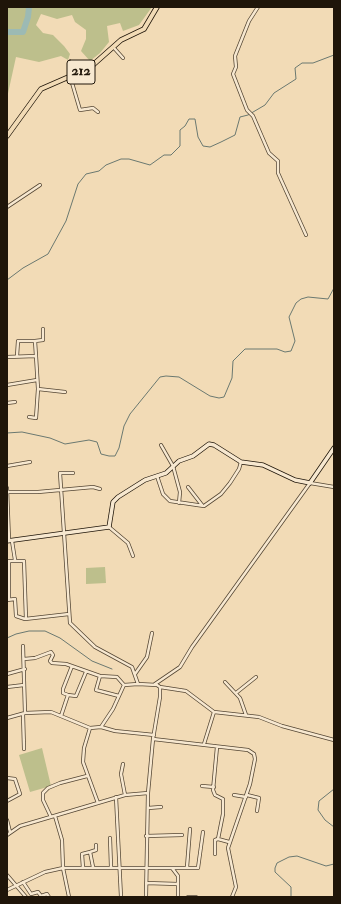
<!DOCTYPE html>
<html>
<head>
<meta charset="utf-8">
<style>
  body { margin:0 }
  #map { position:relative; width:341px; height:904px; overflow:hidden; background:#f2dbb6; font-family:"IM FELL Double Pica",serif }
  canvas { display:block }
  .frame { position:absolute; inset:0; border:8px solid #1f1509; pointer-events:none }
</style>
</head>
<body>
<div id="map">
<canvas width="341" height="904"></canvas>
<div class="frame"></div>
</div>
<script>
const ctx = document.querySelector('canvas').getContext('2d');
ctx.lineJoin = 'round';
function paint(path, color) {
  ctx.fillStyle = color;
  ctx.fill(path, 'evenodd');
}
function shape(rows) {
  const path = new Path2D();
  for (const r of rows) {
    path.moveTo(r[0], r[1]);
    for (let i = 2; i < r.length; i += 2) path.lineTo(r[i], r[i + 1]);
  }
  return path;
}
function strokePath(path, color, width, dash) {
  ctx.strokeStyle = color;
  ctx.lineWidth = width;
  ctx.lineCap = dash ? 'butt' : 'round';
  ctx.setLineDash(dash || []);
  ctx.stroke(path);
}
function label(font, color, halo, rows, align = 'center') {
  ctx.font = font + ' "IM FELL Double Pica",serif';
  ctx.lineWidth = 3;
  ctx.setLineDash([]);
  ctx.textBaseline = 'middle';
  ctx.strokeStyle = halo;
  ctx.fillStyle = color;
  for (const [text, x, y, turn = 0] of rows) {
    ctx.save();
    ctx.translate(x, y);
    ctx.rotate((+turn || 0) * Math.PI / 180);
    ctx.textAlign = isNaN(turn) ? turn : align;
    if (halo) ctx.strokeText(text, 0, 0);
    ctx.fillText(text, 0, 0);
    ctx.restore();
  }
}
paint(shape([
  [7,7,152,7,139,25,123,31,120,23,107,26,109,42,100,53,90,61,81,51,86,39,86,30,75,22,72,15,57,19,41,14,36,25,43,33,53,35,64,46,70,54,68,60,61,56,39,62,16,57,7,98],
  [105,567,106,583,86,584,86,568],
  [42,748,51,786,30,792,19,755]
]), '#bdbf8c');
strokePath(shape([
  [7,280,23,268,48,254,66,221,78,184,86,174,99,171,106,165,121,159,129,159,150,165,164,155,171,155,180,146,180,130,185,126,189,119,195,119,198,137,203,146,210,147,221,142,235,135,240,117,248,115,265,105,274,93,296,79,295,68,302,63,313,63,334,55],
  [7,433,22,432,50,438,65,444,89,440,97,442,101,454,109,456,115,456,119,448,124,426,130,414,160,377,166,376,179,377,210,396,219,398,224,397,232,378,233,361,245,349,277,349,285,352,291,351,295,341,289,317,296,303,301,299,308,297,328,299,334,288],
  [7,638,16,634,29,631,45,631,60,638,92,661,112,669],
  [334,789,319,801,318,810,325,820,334,827],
  [291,897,291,887,275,872,275,868,277,863,289,857,297,856,326,866,334,864]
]), '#6a7870', 1);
strokePath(shape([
  [7,32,23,32,28,17,29,7]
]), '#9cbab4', 6);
const street = shape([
  [258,7,249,21,235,56,236,67,233,74,247,110,253,116,269,153,278,161,278,173,306,235],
  [114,48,123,58],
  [70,76,80,110,93,108,98,112],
  [7,207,40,185],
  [35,341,43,340,43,329],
  [17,356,18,341,35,341,36,356],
  [7,357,36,356,38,389,36,418,29,417],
  [7,385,37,380],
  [38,389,65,392],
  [7,403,15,402],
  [161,445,173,466,180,492,179,503],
  [7,466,30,462],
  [73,473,60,473,70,623,95,647,132,667,138,684,157,685,160,687,160,697,153,739,148,793,146,897],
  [157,476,163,494,170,501,204,506,221,494,230,483,239,469,241,462],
  [188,487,202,505],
  [7,488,9,540],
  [7,492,38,492,93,487,100,489],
  [109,527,128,543,133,556],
  [12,541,15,560],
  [9,599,9,561,24,561,26,619],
  [7,600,15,599,16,616,25,619,69,614],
  [23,646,25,713],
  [24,659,35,658,51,652,53,655,50,661,52,663,66,664,100,676,117,677,124,685],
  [7,674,25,669],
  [135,674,147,657,152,633],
  [100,676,96,690,119,696],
  [225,682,240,698,246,715],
  [155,684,180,667,192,647,310,483,334,487],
  [7,687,24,685],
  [160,687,186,691,214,712,259,717,282,726,334,740],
  [236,693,256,677],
  [68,695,63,693,63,689,72,666],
  [23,714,24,749],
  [61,716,68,695,76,696,86,672],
  [7,718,25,713,51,712,90,728,101,727,113,709,124,685,138,684],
  [101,727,115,731,154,735],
  [90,728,84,748,83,762,98,803],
  [153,739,248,750,254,754,255,759,250,784,228,848,236,887,232,897],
  [204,744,214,712],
  [123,764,121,774,125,795],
  [7,778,15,779,20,794,7,801],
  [202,786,214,787],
  [234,795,246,797],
  [247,795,259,798,257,811],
  [116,797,121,897],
  [148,808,161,807],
  [55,816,62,840,63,868,69,897],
  [51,817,43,800,43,793,48,788,60,783,87,776],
  [7,820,10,832],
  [7,835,20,826,37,821,125,795,148,793],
  [146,836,182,835],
  [110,838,111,867],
  [218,839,229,842],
  [215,854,215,840,218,839,223,814,223,799,215,795,213,790,217,747],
  [93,867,90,852,96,850,96,845],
  [187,867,190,829],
  [83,868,82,854,90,852],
  [172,868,178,876,178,897],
  [7,875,26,897],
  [23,882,31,894,38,892,41,896,47,894,49,897],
  [146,883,178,884],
  [7,890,45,872,63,868,198,868,203,832],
  [188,897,196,897]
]);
const secondary = shape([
  [7,541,109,527,113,502,118,497,145,480,166,473,179,461,193,456,209,444,214,445,241,462,263,465,295,480,310,483,334,448]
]);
const primary = shape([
  [7,136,41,89,80,72,94,64,121,40,144,29,157,7]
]);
strokePath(street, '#544634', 4);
strokePath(secondary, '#1f1509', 5);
strokePath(primary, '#1f1509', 5.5);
strokePath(street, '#f7e8d0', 2.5);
strokePath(secondary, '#f7e8d0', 3.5);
strokePath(primary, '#f2dbb6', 4);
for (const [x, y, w] of [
  [81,72,28]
]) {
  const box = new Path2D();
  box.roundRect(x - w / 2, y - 12, w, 24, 3);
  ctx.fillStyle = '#f7e8d0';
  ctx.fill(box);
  strokePath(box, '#1f1509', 1);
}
label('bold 14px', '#1f1509', null, [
  ["212",81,72]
]);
</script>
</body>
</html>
